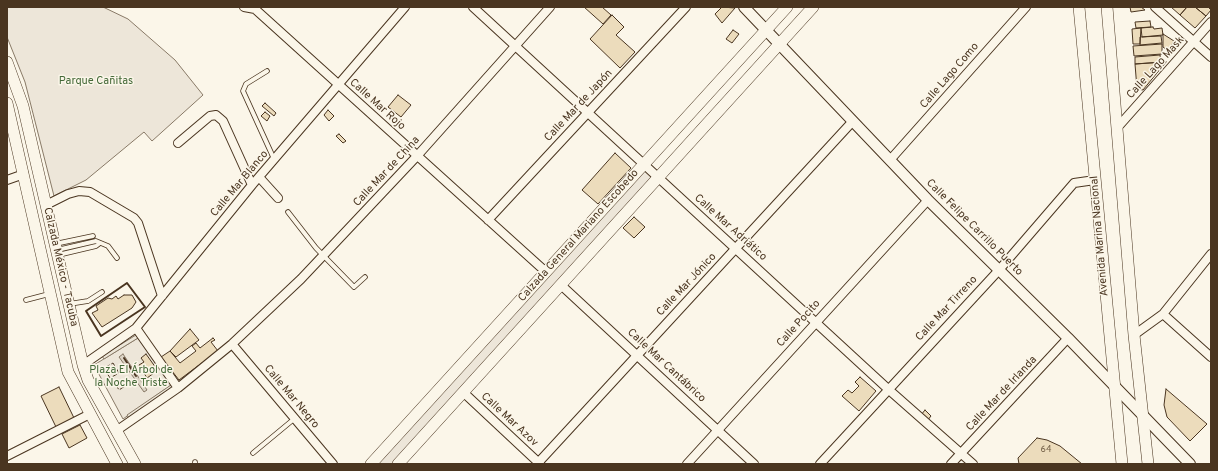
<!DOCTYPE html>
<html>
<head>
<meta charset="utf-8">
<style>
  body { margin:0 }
  #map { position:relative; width:1218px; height:471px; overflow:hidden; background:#fbf6e9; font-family:Overpass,sans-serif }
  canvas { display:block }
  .frame { position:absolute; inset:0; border:8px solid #4a3520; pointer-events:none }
</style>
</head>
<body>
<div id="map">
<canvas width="1218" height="471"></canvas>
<div class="frame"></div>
</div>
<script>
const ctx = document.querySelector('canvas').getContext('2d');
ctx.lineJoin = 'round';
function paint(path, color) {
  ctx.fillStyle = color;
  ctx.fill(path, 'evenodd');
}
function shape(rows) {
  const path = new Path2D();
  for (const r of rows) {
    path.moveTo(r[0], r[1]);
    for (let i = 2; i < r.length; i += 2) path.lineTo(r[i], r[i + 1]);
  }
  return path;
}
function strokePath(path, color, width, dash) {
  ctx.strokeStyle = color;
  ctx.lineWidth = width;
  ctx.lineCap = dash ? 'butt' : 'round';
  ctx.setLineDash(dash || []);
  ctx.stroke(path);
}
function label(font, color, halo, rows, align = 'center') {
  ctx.font = font + ' Overpass,sans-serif';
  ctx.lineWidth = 3;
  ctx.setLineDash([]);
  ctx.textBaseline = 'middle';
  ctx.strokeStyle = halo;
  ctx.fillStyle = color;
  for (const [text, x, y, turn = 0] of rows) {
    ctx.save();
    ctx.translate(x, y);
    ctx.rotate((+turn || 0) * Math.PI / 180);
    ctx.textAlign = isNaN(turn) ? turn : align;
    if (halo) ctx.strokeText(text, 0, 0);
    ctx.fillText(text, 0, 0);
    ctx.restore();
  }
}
const green = shape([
  [7,7,103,7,128,19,175,60,203,95,152,141,144,132,86,180,54,196,25,82,7,37,7,7],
  [644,169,654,178,395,464,378,464,644,169],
  [138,338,171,385,123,419,94,365,138,338]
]);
paint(green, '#ede6d9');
strokePath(green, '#887966', 1);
const parking = shape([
  [136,335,138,338,104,359,102,356,136,335],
  [171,385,173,387,129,418,127,415,171,385]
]);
paint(parking, '#ede7d9');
strokePath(parking, '#887966', 1);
const water = shape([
  [123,354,147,390,144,392,119,357,123,354]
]);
paint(water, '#dcd4c6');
strokePath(water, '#887966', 1);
const building = shape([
  [584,7,602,7,611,15,603,24,584,7],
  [722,7,735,8,722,23,715,14,722,7],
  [1130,7,1141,7,1145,10,1131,12,1130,7],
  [1171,7,1187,7,1180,15,1171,7],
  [1187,7,1195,7,1206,16,1195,28,1180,15,1187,7],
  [1195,7,1208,7,1211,10,1206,16,1195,7],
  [612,15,624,27,616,35,635,52,620,68,590,39,612,15],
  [1150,21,1151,27,1136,28,1135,22,1150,21],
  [1153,27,1154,29,1162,28,1163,35,1142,37,1141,28,1153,27],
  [1141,28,1140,44,1133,44,1132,29,1141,28],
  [733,30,739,34,732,43,726,39,733,30],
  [1163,34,1174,41,1168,51,1163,47,1163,34],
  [1161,36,1162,43,1140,45,1140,37,1161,36],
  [1162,44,1162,54,1134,56,1133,46,1162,44],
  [1160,55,1161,62,1135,64,1135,57,1160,55],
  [1166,62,1143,90,1137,89,1135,64,1166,62],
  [398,95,411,105,401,117,388,107,398,95],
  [265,103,276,113,274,116,262,106,265,103],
  [328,110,334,116,329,121,324,115,328,110],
  [265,112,270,116,267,121,261,116,265,112],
  [339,134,346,141,343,143,336,136,339,134],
  [615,153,631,168,598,204,582,190,615,153],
  [634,217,645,227,634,238,623,228,634,217],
  [124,295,132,295,136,302,132,308,102,327,92,313,98,310,96,306,108,298,112,299,116,296,118,299,124,295],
  [190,329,199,340,176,357,170,351,190,329],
  [213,338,215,340,211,342,218,351,179,380,161,357,170,351,180,363,196,351,192,346,196,343,200,348,213,338],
  [146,354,156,368,152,371,154,373,147,378,139,365,144,362,141,358,146,354],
  [860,377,876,391,859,411,842,396,848,390,852,393,859,386,855,382,860,377],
  [59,387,74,418,56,427,41,396,59,387],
  [1166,389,1207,424,1190,441,1167,417,1164,405,1166,389],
  [925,410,931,416,927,421,921,415,925,410],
  [80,425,87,438,69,448,62,434,80,425],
  [1037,438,1047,440,1060,446,1082,464,1019,464,1018,458,1037,438]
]);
paint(building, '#ecdcbc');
strokePath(building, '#4a3520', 1);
const service = shape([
  [267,71,246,84,243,91,274,159],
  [288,212,316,248,354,287,365,277],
  [55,244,93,236],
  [57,250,96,241,108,246,117,258],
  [58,255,96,246,100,243],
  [26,300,49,294],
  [69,304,88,301,102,292],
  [253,453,294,419],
  [195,462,195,464]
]);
const minor = shape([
  [244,7,255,9,546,272],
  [473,7,888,389,973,464],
  [1155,7,1211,57],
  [1117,128,1211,22],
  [178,143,210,116,216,115,223,121,252,185],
  [890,160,1026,7],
  [259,177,278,198],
  [7,180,24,174],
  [46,205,68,194,79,191,90,192,134,218,138,223,162,296],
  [488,220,686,7],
  [561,285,754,464],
  [1163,314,1211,357],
  [136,328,178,388],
  [1134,335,1163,314,1211,254],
  [232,344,333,464],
  [83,365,136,328,252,185,405,7],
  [463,392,540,464],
  [116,431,178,388,232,344,301,279,417,156,550,7],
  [7,456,90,414],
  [537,464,853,121],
  [687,464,928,200],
  [820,464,999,270,1074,183,1095,180],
  [951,464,1068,338]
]);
const tertiary = shape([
  [744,7,928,200,1068,338,1190,464]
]);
const secondary = shape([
  [1079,7,1122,464],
  [1107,7,1134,335,1148,464],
  [7,62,23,106,83,365,88,380,135,464],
  [7,103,68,372,117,464],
  [371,464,787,7],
  [398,464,813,7]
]);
strokePath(service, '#4a3520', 5.5);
strokePath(minor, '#4a3520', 10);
strokePath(tertiary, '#4a3520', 12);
strokePath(secondary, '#4a3520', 12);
strokePath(service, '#fbf6e9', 4);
strokePath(minor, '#fbf6e9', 8);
strokePath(tertiary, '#fbf6e9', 10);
strokePath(secondary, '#fbf6e9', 11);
strokePath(shape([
  [113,363,119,373,110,378,104,368,113,363],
  [122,381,125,386,119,390,116,385,122,381]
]), '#4a3520', 1, [5, 2]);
strokePath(shape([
  [127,283,145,307,101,336,86,311,127,283],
  [124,358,136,376]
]), '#4a3520', 2);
label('9px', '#725f47', null, [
  ["64",1046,450]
]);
label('11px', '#4a3520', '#fbf6e9', [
  ["Calle Lago Mask",1156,68,-48],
  ["Calle Lago Como",950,76,-49],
  ["Calle Mar Rojo",377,105,42],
  ["Calle Mar de Japón",579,106,-47],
  ["Calle Mar de China",387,172,-47],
  ["Calle Mar Blanco",240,184,-50],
  ["Calle Mar Adriático",730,228,42],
  ["Calle Felipe Carrillo Puerto",974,228,45],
  ["Calzada General Mariano Escobedo",579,236,-48],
  ["Avenida Marina Nacional",1100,236,-95],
  ["Calzada México - Tacuba",60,267,77],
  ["Calle Mar Jónico",687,285,-47],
  ["Calle Mar Tirreno",947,309,-47],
  ["Calle Pocito",799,324,-48],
  ["Calle Mar Cantábrico",666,366,43],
  ["Calle Mar de Irlanda",1002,394,-47],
  ["Calle Mar Negro",291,397,50],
  ["Calle Mar Azov",509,420,43]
]);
label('11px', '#436837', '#fbf6e9', [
  ["Parque Cañitas",96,82],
  ["Plaza El Árbol de",131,371],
  ["la Noche Triste",131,384]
]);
</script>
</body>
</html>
